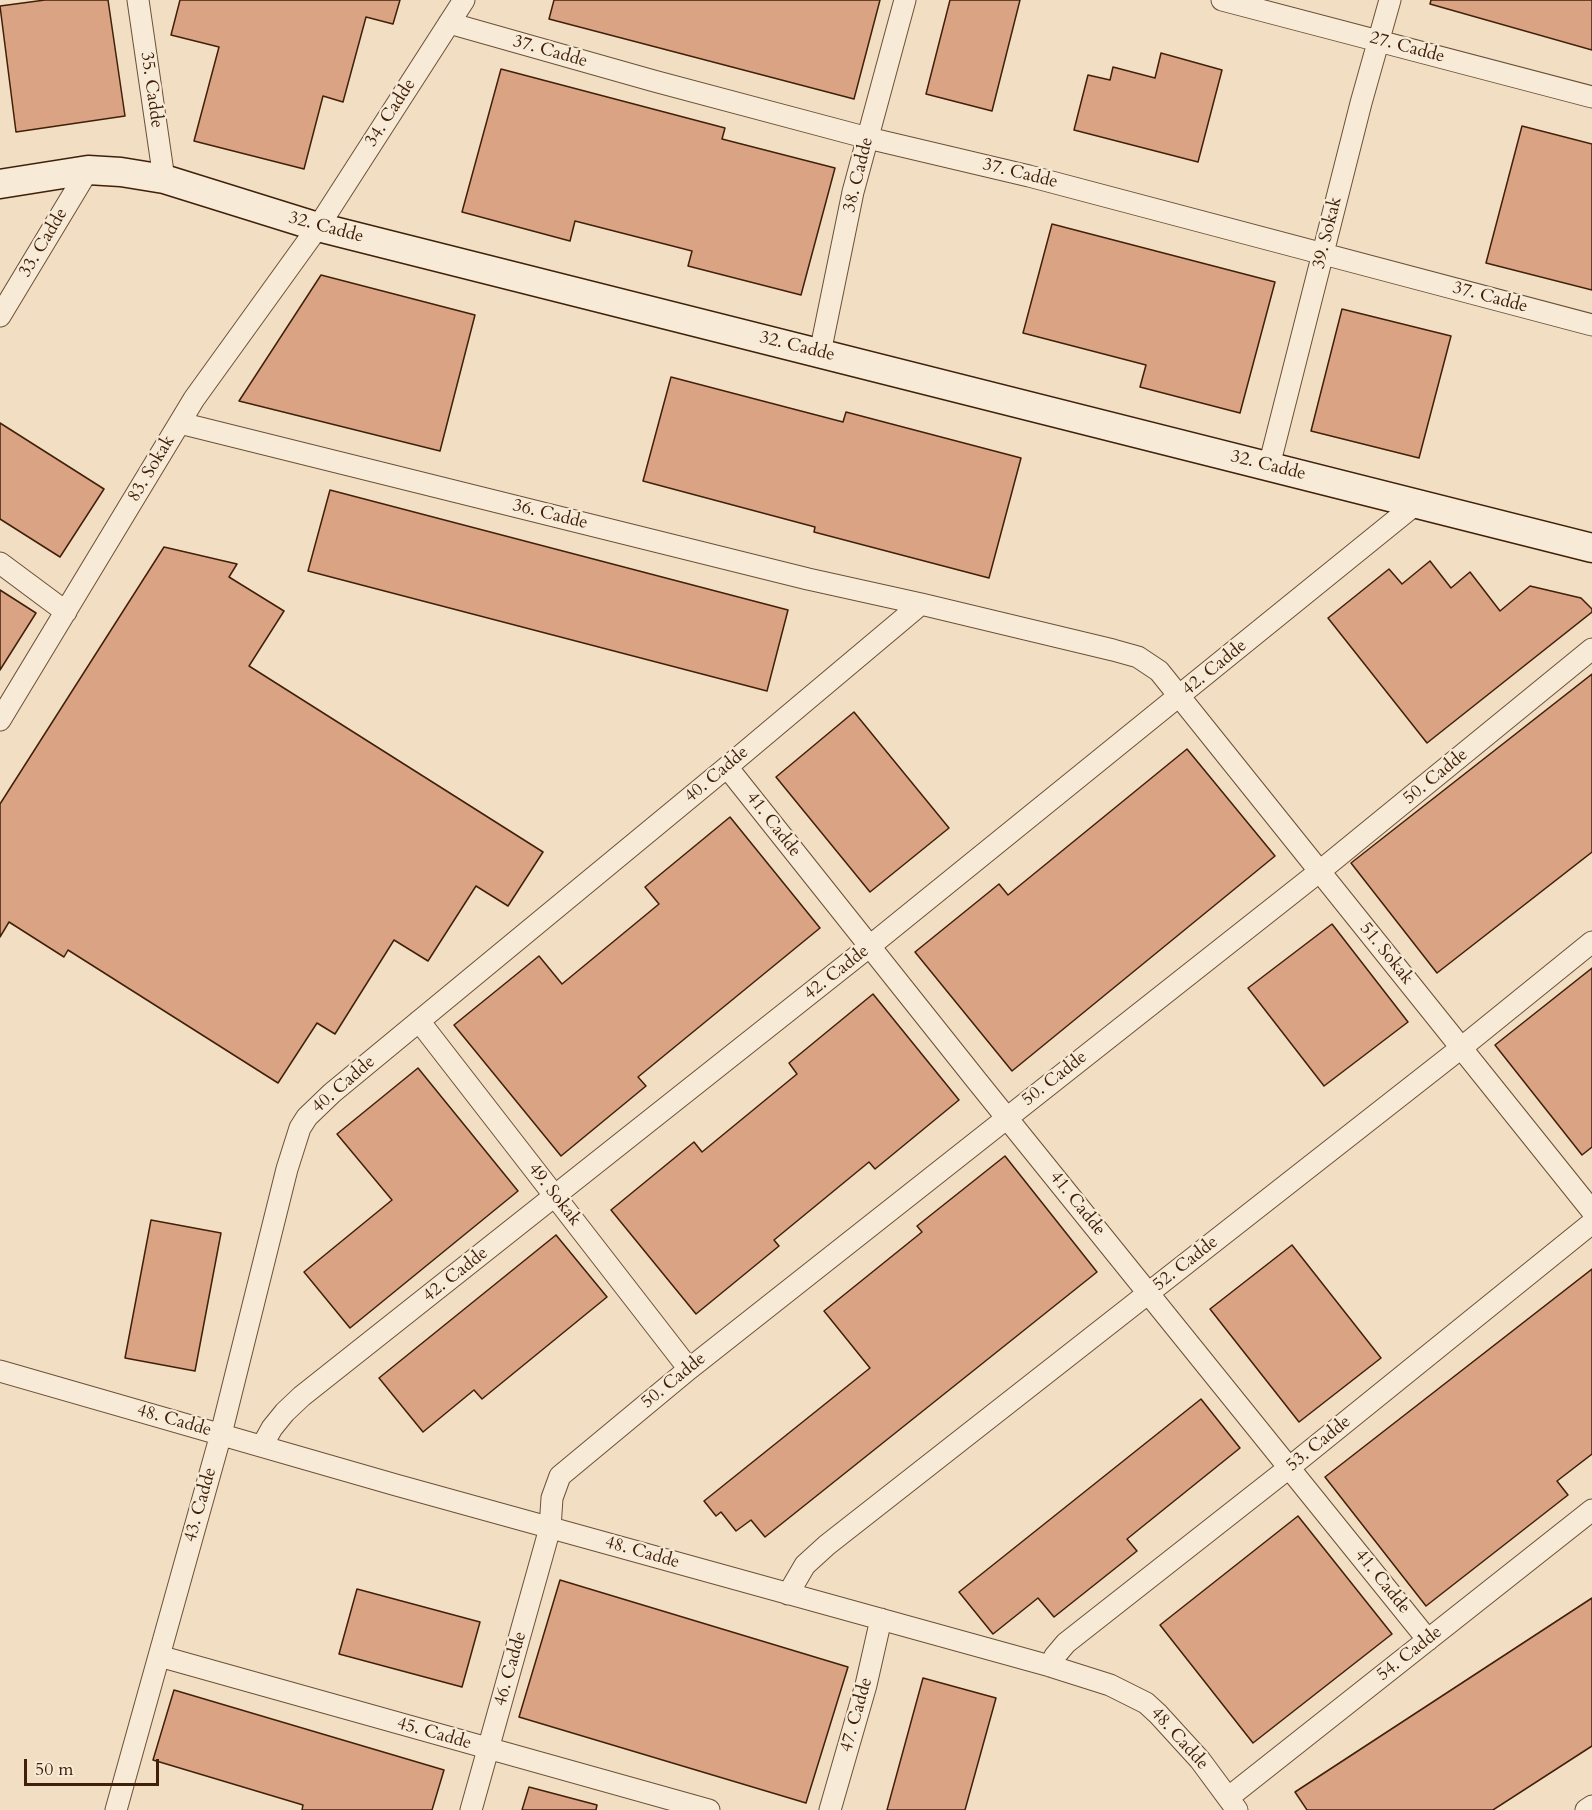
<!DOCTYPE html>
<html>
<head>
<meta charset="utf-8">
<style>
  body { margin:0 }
  #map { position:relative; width:1592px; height:1810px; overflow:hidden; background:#f2dec2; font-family:Cardo,serif }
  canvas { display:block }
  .scale { position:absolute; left:24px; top:1759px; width:135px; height:27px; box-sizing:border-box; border:3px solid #402009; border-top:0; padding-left:8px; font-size:18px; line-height:21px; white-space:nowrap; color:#402009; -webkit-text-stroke:4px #f7ead7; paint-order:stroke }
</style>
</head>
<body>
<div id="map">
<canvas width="1592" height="1810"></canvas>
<div class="scale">50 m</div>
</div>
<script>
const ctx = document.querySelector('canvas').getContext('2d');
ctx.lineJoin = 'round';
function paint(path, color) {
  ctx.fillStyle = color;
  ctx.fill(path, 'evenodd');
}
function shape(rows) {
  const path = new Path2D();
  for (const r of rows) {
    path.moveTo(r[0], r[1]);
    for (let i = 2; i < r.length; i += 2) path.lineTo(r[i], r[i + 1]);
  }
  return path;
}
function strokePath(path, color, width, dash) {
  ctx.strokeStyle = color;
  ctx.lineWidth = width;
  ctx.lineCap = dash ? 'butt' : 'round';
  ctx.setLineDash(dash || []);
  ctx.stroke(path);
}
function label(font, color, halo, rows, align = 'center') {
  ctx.font = font + ' Cardo,serif';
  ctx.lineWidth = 4.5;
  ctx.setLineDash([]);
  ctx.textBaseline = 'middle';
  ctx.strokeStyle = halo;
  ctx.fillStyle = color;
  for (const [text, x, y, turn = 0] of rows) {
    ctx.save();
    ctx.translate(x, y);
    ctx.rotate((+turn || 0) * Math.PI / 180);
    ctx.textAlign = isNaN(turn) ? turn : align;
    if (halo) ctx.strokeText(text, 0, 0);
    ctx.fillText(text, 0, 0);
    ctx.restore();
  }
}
const building = shape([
  [45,0,108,0,125,116,16,132,0,6,45,0],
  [180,0,400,0,393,24,366,17,343,102,323,96,304,169,194,141,219,47,171,35,180,0],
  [554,0,880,0,854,99,549,19,554,0],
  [950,0,1020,0,992,111,926,94,950,0],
  [1431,0,1592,0,1592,50,1430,4,1431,0],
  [1161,53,1222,70,1198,162,1074,130,1088,75,1110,80,1113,67,1155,78,1161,53],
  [501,69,725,128,722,139,835,168,801,295,688,266,692,251,575,221,570,241,462,212,501,69],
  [1522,126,1592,144,1592,290,1486,263,1522,126],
  [1052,224,1275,282,1240,413,1140,387,1146,365,1023,333,1052,224],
  [321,275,475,315,440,451,239,401,321,275],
  [1342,309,1451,336,1419,458,1311,431,1342,309],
  [671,377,843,422,846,412,1021,458,989,578,814,532,815,527,643,481,671,377],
  [0,423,104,489,60,557,0,519,0,423],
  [330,490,788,610,767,691,308,571,330,490],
  [164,547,237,564,229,577,284,611,249,666,543,852,508,906,476,886,428,961,394,940,335,1034,317,1023,278,1083,68,950,64,957,9,922,0,937,0,804,164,547],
  [1430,561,1451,588,1470,572,1500,611,1530,586,1581,598,1592,609,1592,612,1427,743,1328,618,1389,569,1402,584,1430,561],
  [0,590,36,613,0,670,0,590],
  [1592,674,1592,852,1437,973,1351,863,1592,674],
  [854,712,949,828,870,892,776,777,854,712],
  [1187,749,1275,856,1012,1071,915,952,999,884,1008,895,1187,749],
  [730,817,820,928,638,1077,646,1086,561,1156,454,1025,539,956,562,984,659,904,645,887,730,817],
  [1332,924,1408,1022,1324,1086,1248,988,1332,924],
  [1592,968,1592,1147,1582,1155,1495,1045,1592,968],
  [873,994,959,1100,875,1169,869,1162,774,1240,779,1246,696,1314,611,1210,694,1142,702,1152,797,1074,789,1063,873,994],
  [418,1068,518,1191,350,1328,304,1272,392,1200,337,1134,418,1068],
  [1005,1156,1097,1272,765,1537,751,1520,736,1531,721,1512,716,1516,704,1501,870,1368,824,1311,922,1232,917,1226,1005,1156],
  [151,1220,221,1233,195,1371,125,1358,151,1220],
  [556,1235,607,1297,482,1399,474,1390,423,1432,379,1378,556,1235],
  [1292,1245,1381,1358,1299,1422,1210,1309,1292,1245],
  [1592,1269,1592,1454,1557,1481,1568,1495,1426,1606,1325,1477,1592,1269],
  [1201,1399,1240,1448,1127,1539,1137,1551,1054,1617,1038,1598,993,1634,959,1592,1201,1399],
  [1298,1516,1392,1634,1253,1743,1160,1625,1298,1516],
  [560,1580,848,1667,806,1803,519,1717,560,1580],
  [357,1589,480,1622,462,1687,339,1654,357,1589],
  [1592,1598,1592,1746,1493,1810,1307,1810,1295,1792,1592,1598],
  [923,1678,996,1698,965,1810,887,1810,923,1678],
  [174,1690,444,1770,432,1810,302,1810,303,1805,153,1760,174,1690],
  [529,1787,597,1805,596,1810,522,1810,529,1787]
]);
paint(building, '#daa384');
strokePath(building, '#402009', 1.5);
const street = shape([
  [138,0,164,179],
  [1222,0,1592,97],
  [449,23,654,81,868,138,1029,176,1592,325],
  [0,316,88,170],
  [820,353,853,192,905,0],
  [180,423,808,579,921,604],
  [1269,466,1361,103,1390,0],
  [0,563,66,612],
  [0,720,194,399,318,227,464,0],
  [727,767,977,1081,1428,1640],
  [419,1021,689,1369],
  [0,1371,396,1485,1050,1666,1110,1685,1146,1703,1158,1714,1200,1760,1237,1810],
  [262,1446,272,1428,285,1412,302,1396,870,946,1417,503],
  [788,1594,805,1565,827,1545,1461,1048,1592,942],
  [159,1656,709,1810],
  [1050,1666,1055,1656,1066,1643,1290,1467,1592,1223],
  [1229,1797,1592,1510],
  [116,1810,221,1434,287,1169,300,1128,307,1117,332,1093,727,767,921,604,1113,650,1138,657,1159,671,1592,1211],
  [471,1810,550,1528,552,1498,560,1476,689,1369,1320,871,1592,649],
  [830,1810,866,1685,881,1619],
  [1586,1810,1592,1806]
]);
const secondary = shape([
  [0,184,88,170,121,172,164,179,318,227,1592,548]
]);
strokePath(street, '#6c5037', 23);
strokePath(secondary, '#402009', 31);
strokePath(street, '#f7ead7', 21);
strokePath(secondary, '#f7ead7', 28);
label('18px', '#402009', '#f7ead7', [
  ["27. Cadde",1407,48,15],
  ["37. Cadde",550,52,16],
  ["35. Cadde",151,90,82],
  ["34. Cadde",391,113,-57],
  ["37. Cadde",1020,174,14],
  ["38. Cadde",859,175,-76],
  ["32. Cadde",326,228,15],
  ["39. Sokak",1328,233,-76],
  ["33. Cadde",44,243,-59],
  ["37. Cadde",1490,298,15],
  ["32. Cadde",797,347,14],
  ["32. Cadde",1268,466,14],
  ["83. Sokak",152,469,-59],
  ["36. Cadde",550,515,14],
  ["42. Cadde",1215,668,-39],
  ["40. Cadde",717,775,-40],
  ["50. Cadde",1436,777,-39],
  ["41. Cadde",773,825,52],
  ["51. Sokak",1386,954,51],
  ["42. Cadde",837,973,-38],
  ["50. Cadde",1055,1079,-38],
  ["40. Cadde",344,1085,-41],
  ["49. Sokak",554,1195,52],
  ["41. Cadde",1077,1204,51],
  ["52. Cadde",1186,1264,-38],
  ["42. Cadde",456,1275,-38],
  ["50. Cadde",674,1381,-39],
  ["48. Cadde",174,1421,16],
  ["53. Cadde",1319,1444,-39],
  ["43. Cadde",201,1505,-74],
  ["48. Cadde",642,1553,16],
  ["41. Cadde",1382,1582,51],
  ["54. Cadde",1410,1654,-38],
  ["46. Cadde",511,1669,-74],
  ["47. Cadde",857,1715,-74],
  ["45. Cadde",434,1734,16],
  ["48. Cadde",1179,1739,48]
]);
</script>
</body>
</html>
